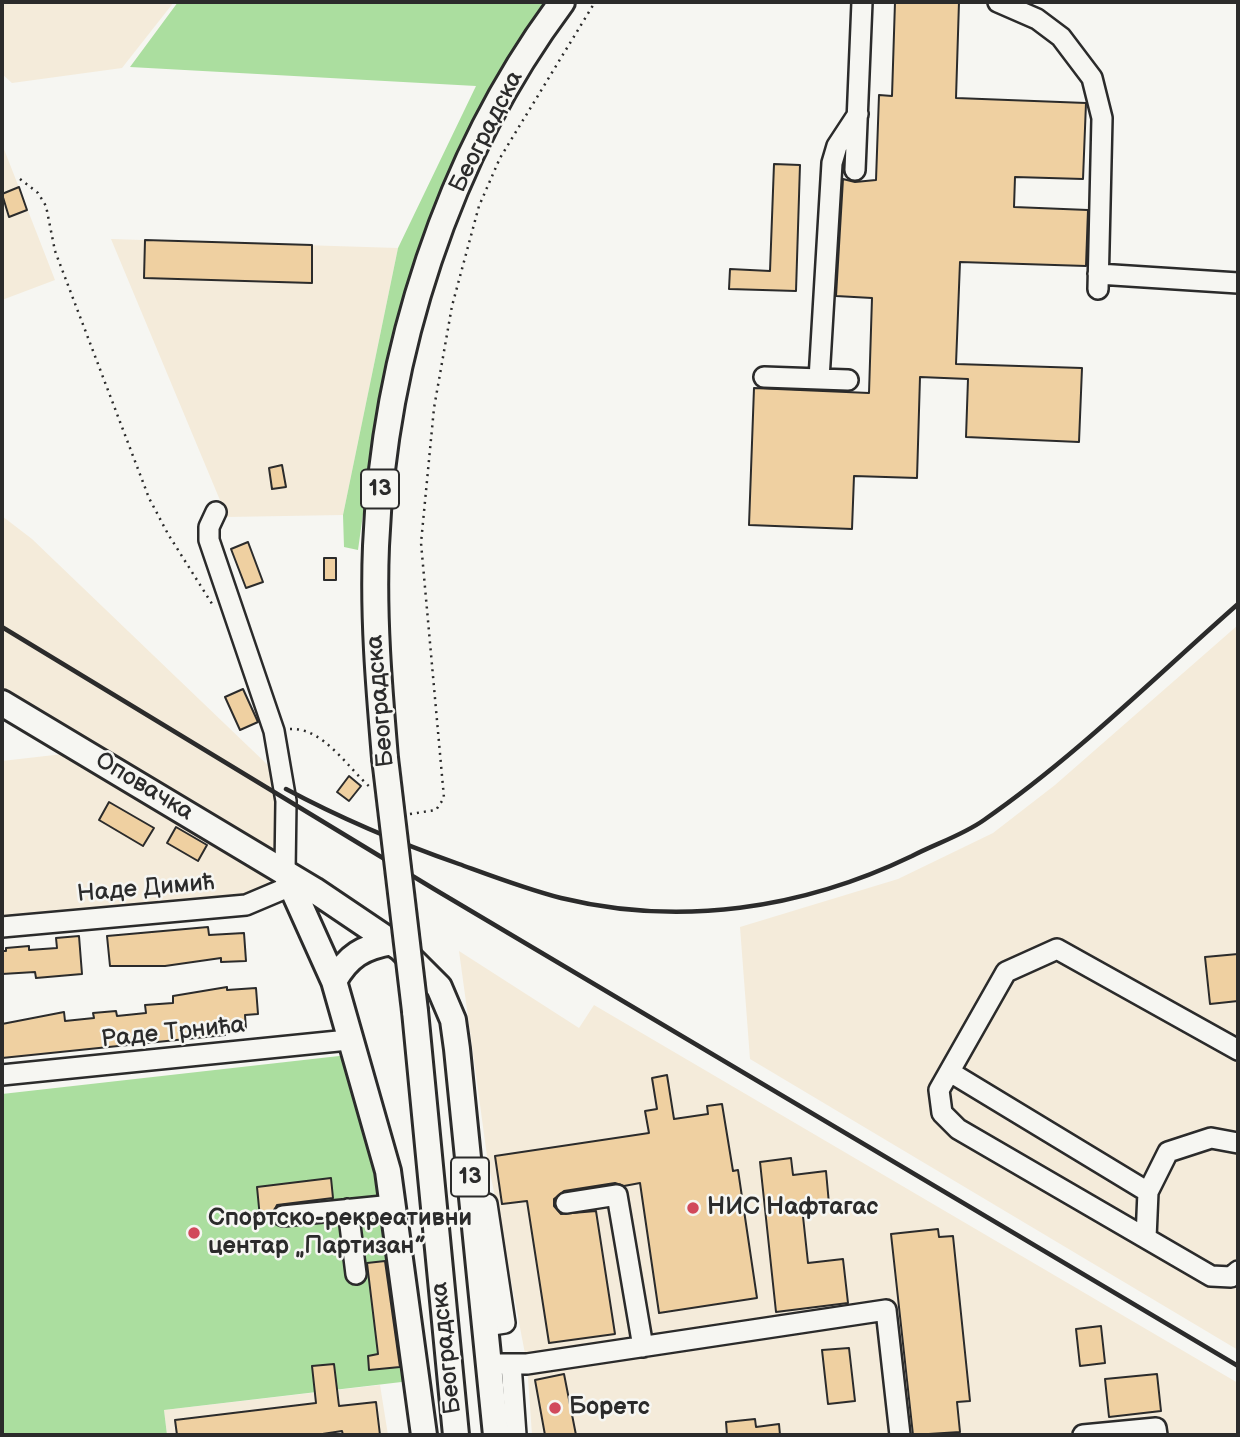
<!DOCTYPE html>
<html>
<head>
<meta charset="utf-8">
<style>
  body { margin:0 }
  #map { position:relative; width:1240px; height:1437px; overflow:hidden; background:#f6f6f2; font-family:"Balsamiq Sans",sans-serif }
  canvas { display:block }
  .frame { position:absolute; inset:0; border:4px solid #2b2b2b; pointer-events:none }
</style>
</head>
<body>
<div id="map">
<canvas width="1240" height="1437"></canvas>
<div class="frame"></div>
</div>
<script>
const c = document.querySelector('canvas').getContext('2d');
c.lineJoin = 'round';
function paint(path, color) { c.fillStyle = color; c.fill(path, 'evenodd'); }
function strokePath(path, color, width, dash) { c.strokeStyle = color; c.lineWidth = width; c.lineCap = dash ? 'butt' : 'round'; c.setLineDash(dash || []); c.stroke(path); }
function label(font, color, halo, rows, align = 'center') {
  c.font = font + ' "Balsamiq Sans",sans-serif'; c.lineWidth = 5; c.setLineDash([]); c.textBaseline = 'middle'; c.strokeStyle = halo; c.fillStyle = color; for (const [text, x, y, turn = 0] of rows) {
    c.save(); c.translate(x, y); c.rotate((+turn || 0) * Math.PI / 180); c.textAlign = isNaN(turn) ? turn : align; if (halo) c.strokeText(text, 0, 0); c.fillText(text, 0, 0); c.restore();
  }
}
const built = new Path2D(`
  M2 2H174L122 68 12 83 2 74Z
  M2 144 55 280 2 300Z
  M111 239 398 248 343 515 227 517Z
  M2 516 32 539 274 771 279 805 275 851 272 852 2 691Z
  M1238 625V1350L750 1059 740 927 898 879 993 833 1055 785Z
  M63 754 259 869 271 884 242 899 2 919V761Z
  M459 951 579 1028 594 1005 1238 1383V1435H532L527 1364 487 1156Z
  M380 1385 388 1435H167L164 1410Z`);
const green = new Path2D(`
  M178 2H546L492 86 429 223 406 285 373 442 358 550 344 547 343 515 398 248 476 86 130 67Z
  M348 1055 378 1175 379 1212 393 1253 410 1381 164 1410 167 1435H2V1094Z`);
const building = new Path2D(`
  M895 2H959L956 98 1086 103 1083 179 1015 177 1014 207 1088 210 1086 266 960 262 956 364 1082 368 1079 442 966 437 968 379 920 377 917 478 854 476 852 529 749 525 754 388 869 393 872 298 836 296 843 179 855 182 876 180 879 95 892 96Z
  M774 164 800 165 796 291 729 289 730 269 770 271Z
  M19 187 27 210 9 217 2 194Z
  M145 240 312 245V283L144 278Z
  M282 465 286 487 272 489 269 468Z
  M248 542 263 582 246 588 231 549Z
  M324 558H336V580H324Z
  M243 689 258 722 240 730 225 697Z
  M349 776 361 786 349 801 337 792Z
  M109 802 154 828 143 846 99 820Z
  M176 827 207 845 198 861 167 843Z
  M208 927 209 935 244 933 246 961 221 962V958L165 966H110L107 936Z
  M79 936 82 974 36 978 35 972 2 974V951H6V948L29 946V950L57 948 56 938Z
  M1238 954V1001L1210 1004 1205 957Z
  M227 987V990L256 988 258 1014 245 1015 246 1030 224 1032 225 1035 2 1058V1024L64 1012 65 1021 94 1018 93 1013 116 1011 117 1016 146 1013 145 1005 173 1003V996Z
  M667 1075 674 1119 708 1114 707 1106 722 1104 733 1171 738 1170 757 1298 659 1313 640 1183 624 1186 615 1183 564 1191 554 1199V1206L561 1214 596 1211 615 1334 549 1343 527 1201 502 1204 495 1156 649 1133 645 1111 657 1109 652 1078Z
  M791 1158 793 1175 826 1171 829 1204 802 1207 808 1263 843 1259 848 1303 776 1312 760 1162Z
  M331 1178 333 1198 277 1205 271 1217 260 1218 257 1187Z
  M938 1229 939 1237 953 1236 970 1401 957 1402 960 1432 913 1435 891 1234Z
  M385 1261 400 1367 369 1370 368 1356 378 1354 367 1263Z
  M1101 1326 1105 1363 1080 1366 1076 1329Z
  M849 1348 855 1401 828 1404 822 1350Z
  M334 1364 339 1406 376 1402 380 1435H343L342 1431 316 1435H177L175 1420 316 1403 312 1366Z
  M564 1374 576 1435H545L535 1380Z
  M1157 1374 1161 1411 1109 1417 1105 1379Z
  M755 1419 756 1427 779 1424 780 1435H727L726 1422Z`);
const path = new Path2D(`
  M20 179 38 193 46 206 55 251 149 498 168 534 214 607
  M290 729C323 727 348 768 370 787
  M410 814 436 810 444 798 421 543 434 408 452 306 479 206 500 158 595 2`);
const minor = new Path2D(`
  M998 2 1037 19 1061 37 1092 78 1102 118 1098 289
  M855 170 862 2
  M1098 274 1238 283
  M764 377 848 380
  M819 379 832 163 837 146 858 114
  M216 512 209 527V540L274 731 286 801 285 872
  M2 927 246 905 291 886
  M1238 1050 1057 949 1006 972 939 1090 942 1113 958 1129 1211 1276 1231 1277 1238 1271
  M950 1072 1148 1192
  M2 1075 348 1040
  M566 1203 617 1195 643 1347
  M348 1209 356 1274
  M283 1216 393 1205
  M1146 1238 1148 1192 1168 1152 1211 1138 1238 1143
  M486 1326 505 1323 487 1204
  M489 1364H527L886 1310 900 1435
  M511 1364 516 1435
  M1083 1435 1156 1428 1157 1435`);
const major = new Path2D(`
  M2 703 314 890 400 948 439 987 453 1020 457 1049 496 1435
  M385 758C379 687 373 617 376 546 384 355 447 156 562 2
  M285 872 334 981 388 1171 424 1435
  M334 981C348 956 363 947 392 942
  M415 1011 456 1435`);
const rail = new Path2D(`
  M2 627 434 889 1238 1366
  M286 789C342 819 399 843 459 864 492 876 526 889 561 898 680 927 802 909 912 856 935 844 963 835 984 820 1075 757 1155 677 1238 604`);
const majorBridge = new Path2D(`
  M385 758 415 1011`);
const markers = [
  [693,1208,7,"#d1495b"],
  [194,1233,7,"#d1495b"],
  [555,1408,7,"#d1495b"]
];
const shields = [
  [380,489,38],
  [470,1177,38]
];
const shieldNames = [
  ["13",380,489],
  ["13",470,1177]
];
const streetNames = [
  ["Београдска",487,132,-63],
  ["Београдска",381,701,-95],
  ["Оповачка",144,787,31],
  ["Наде Димић",146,889,-5],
  ["Раде Трнића",173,1033,-6],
  ["Београдска",447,1348,-96]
];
const poiNames = [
  ["НИС Нафтагас",707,1208],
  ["Спортско-рекреативни",208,1219],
  ["центар „Партизан”",208,1247],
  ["Боретс",569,1408]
];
paint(built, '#f4ebda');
paint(green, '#abde9f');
paint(building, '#efd0a1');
strokePath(building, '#2b2b2b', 2);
strokePath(minor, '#2b2b2b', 24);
strokePath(major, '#2b2b2b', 30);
strokePath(path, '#2b2b2b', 2.5, [2, 5]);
strokePath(minor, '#f6f6f2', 19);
strokePath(major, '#f6f6f2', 24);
strokePath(rail, '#2b2b2b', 4.5);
strokePath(majorBridge, '#2b2b2b', 30, []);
strokePath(majorBridge, '#f6f6f2', 24);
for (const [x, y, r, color] of markers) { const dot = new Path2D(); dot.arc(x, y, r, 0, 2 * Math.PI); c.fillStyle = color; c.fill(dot); strokePath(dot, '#f6f6f2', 2.5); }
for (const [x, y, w] of shields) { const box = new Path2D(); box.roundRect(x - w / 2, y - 19.5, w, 39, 5); c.fillStyle = '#f6f6f2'; c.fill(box); strokePath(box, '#2b2b2b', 2); }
label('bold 23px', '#2b2b2b', null, shieldNames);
label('24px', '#2b2b2b', '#f6f6f2', streetNames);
label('bold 24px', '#2b2b2b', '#f6f6f2', poiNames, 'left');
</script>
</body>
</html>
